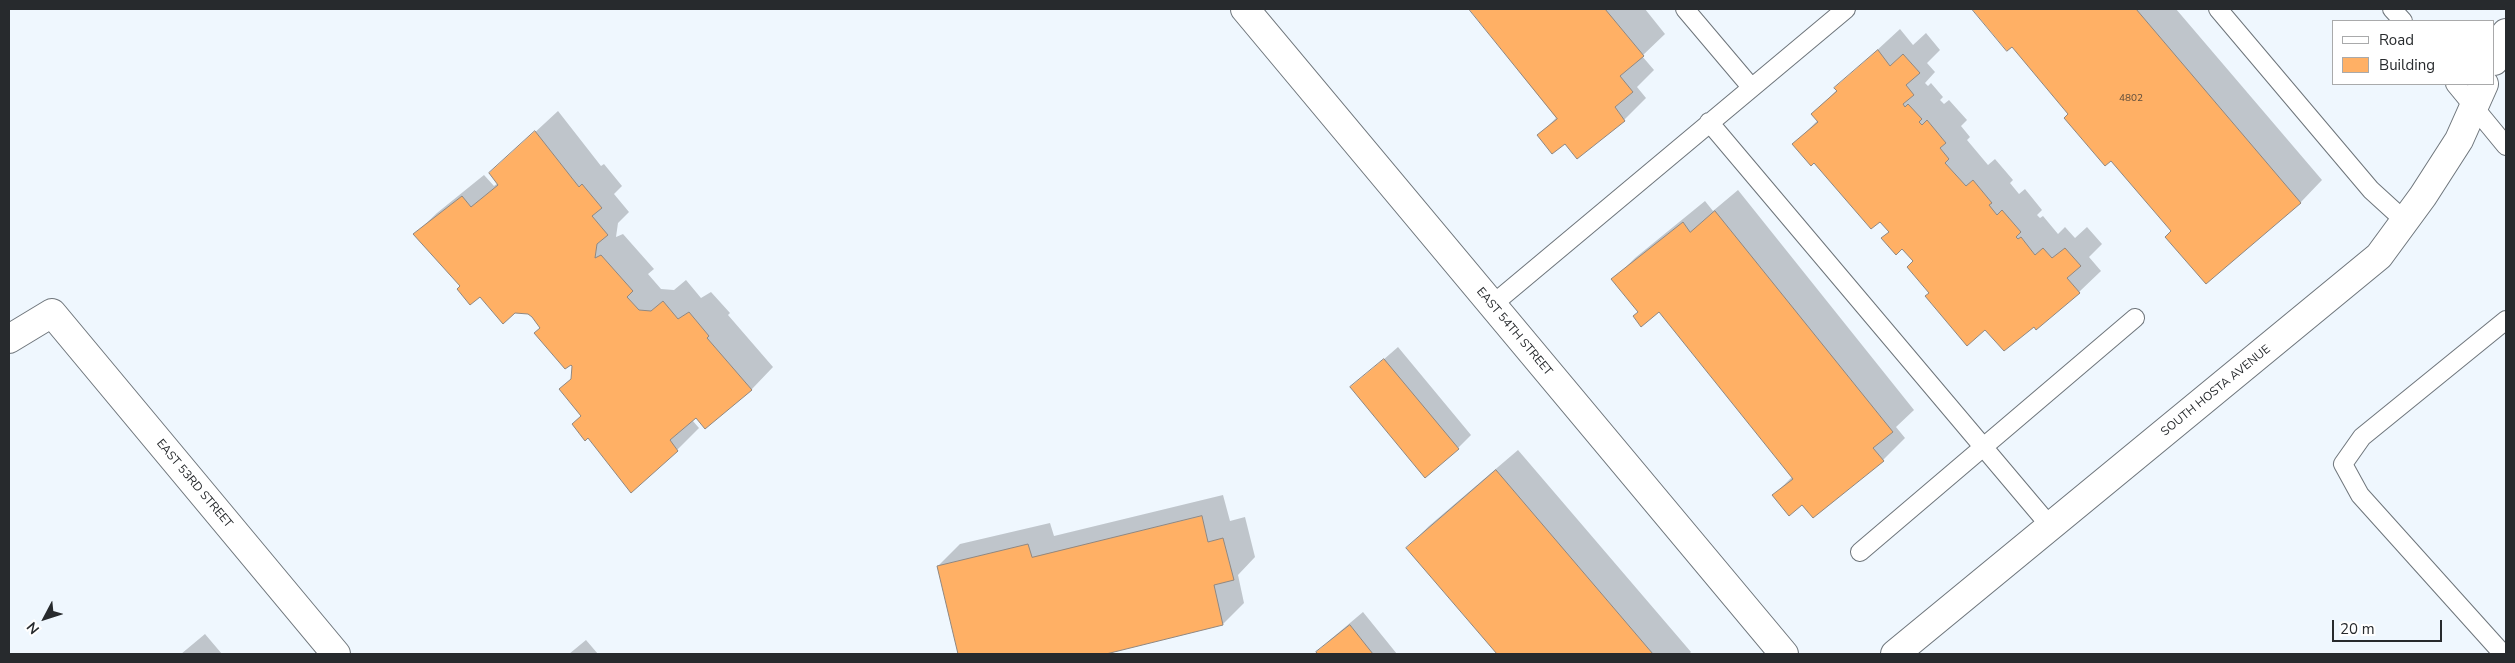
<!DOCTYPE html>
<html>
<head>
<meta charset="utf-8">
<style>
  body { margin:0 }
  #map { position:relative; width:2515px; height:663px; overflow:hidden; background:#eff7fe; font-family:"Nunito Sans",sans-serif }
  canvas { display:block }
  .frame { position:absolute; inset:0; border:10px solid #272a2d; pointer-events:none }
  .legend { position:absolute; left:2332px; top:20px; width:162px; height:65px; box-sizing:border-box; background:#fff; border:1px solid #a9aaab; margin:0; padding:6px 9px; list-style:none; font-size:15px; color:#272a2d }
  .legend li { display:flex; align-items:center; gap:10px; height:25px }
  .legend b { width:25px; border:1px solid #a9aaab }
  .north { position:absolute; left:20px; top:593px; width:50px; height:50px; -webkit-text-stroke:4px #fff; paint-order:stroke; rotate:230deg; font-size:14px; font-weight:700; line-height:20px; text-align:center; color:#272a2d }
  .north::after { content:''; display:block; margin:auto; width:18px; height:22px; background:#272a2d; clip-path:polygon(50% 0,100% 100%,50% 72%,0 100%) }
  .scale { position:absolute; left:2332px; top:620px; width:110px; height:22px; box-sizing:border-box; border:2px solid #272a2d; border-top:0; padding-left:6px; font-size:15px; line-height:18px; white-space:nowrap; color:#272a2d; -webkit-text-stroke:4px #fff; paint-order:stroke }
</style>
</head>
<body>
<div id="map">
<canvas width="2515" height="663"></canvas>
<div class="frame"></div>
<ul class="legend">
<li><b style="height:6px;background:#fff"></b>Road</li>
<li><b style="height:14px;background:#ffb065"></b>Building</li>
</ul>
<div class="north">N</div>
<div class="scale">20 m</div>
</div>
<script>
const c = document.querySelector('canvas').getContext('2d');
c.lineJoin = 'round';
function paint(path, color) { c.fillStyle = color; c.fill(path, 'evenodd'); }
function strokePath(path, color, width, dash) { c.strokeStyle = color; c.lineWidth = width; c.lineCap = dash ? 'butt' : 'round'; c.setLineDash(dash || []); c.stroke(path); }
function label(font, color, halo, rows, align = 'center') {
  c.font = font + ' "Nunito Sans",sans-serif'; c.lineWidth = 5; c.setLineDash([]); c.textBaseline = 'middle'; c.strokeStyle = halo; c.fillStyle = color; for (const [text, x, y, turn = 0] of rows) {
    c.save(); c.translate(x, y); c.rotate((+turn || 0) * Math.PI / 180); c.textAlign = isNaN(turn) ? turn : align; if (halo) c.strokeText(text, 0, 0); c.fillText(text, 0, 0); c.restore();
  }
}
const shadow = new Path2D(`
  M1470 9H1645L1665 34 1642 56 1654 70 1637 87 1646 98 1624 120 1577 158 1565 142 1539 135 1557 117Z
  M1973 9H2176L2322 180 2301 202 2206 283 2172 231 2012 45 2008 49Z
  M1900 29 1913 45 1926 33 1940 50 1927 63 1935 72 1925 83 1928 86 1931 83 1943 97 1940 100 1944 104 1949 100 1967 120 1961 126 1970 137 1967 140 1988 165 1995 159 2013 180 2010 183 2019 194 2025 189 2042 210 2037 215 2040 218 2043 216 2058 234 2065 227 2075 238 2087 227 2102 244 2089 257 2101 271 2079 292 2034 325 1986 328 1930 293 1914 261 1880 220 1794 144 1818 120 1812 114 1837 90 1836 88Z
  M558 111 601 166 604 164 622 186 614 194 629 212 618 223 616 237 623 234 654 269 648 274 661 289 674 290 686 280 701 298 711 292 730 313 728 315 773 367 752 389 705 427 696 416 692 420 699 428 677 450 582 416 572 378 573 366 529 313 462 286 415 234 437 213 484 175 494 186 498 183 491 173Z
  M1738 190 1914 410 1896 427 1905 438 1883 460 1813 517 1802 504 1774 495 1793 476 1659 311 1639 312 1613 280 1635 258 1705 201 1713 211Z
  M1398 347 1471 435 1458 448 1352 387Z
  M1518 450 1691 652 1689 654H1498L1407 548 1429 526Z
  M1223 495 1230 521 1245 517 1255 557 1238 575 1244 603 1223 624 1100 654H960L938 566 960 544 1050 523 1054 536Z
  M1363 612 1397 654H1319L1317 652 1331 639Z
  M205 634 222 654H181Z
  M586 640 598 654H569Z`);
const building = new Path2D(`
  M1469 9H1605L1644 56 1620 76 1633 92 1615 107 1625 121 1577 159 1565 144 1552 154 1537 135 1557 119Z
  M1972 9H2136L2301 203 2206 284 2165 237 2171 231 2111 161 2105 166 2064 118 2068 114 2012 47 2007 51Z
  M1878 50 1890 66 1903 54 1920 73 1906 85 1914 95 1903 104 1905 107 1908 104 1922 119 1919 122 1922 125 1927 120 1946 143 1940 148 1949 159 1945 163 1966 186 1973 180 1992 203 1989 205 1997 215 2002 210 2021 232 2016 237 2018 239 2021 237 2035 255 2043 248 2052 258 2065 248 2081 266 2067 278 2080 293 2036 330 2034 327 2004 351 1985 330 1967 346 1925 296 1929 293 1907 267 1913 261 1902 249 1896 255 1881 238 1889 232 1880 222 1871 229 1814 163 1811 166 1792 144 1818 122 1811 114 1837 91 1834 88Z
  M535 131 579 187 582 184 602 208 592 216 608 235 597 244 595 258 601 255 633 291 627 297 639 310 651 311 663 301 678 319 689 312 709 336 707 338 752 390 705 429 696 418 670 440 678 451 631 493 588 438 585 441 572 424 581 416 559 389 571 379 572 366 571 365 565 369 534 333 540 328 532 317 528 314 515 313 503 324 480 297 470 305 457 289 460 286 413 234 462 196 471 207 498 185 489 173Z
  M1715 211 1893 432 1873 448 1884 461 1813 518 1802 505 1789 516 1772 495 1793 479 1659 312 1641 327 1633 316 1638 312 1611 279 1683 222 1690 232Z
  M1384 359 1459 449 1425 478 1350 387Z
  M1496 470 1653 654H1497L1406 548Z
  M1202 516 1208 542 1223 538 1234 580 1214 585 1223 625 1106 654H958L937 566 1028 544 1032 557Z
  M1350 625 1373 654H1318L1316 652Z`);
const lane = new Path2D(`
  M1685 9 1751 87
  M2218 9 2371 190 2405 221
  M2392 9 2403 21
  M2455 84 2506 146
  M1709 122 2050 526
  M1492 305 1846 9
  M1860 552 2135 318
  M2503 654 2360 495 2343 464 2362 437 2506 320`);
const street = new Path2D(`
  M1245 9 1784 654
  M2494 61 2506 33
  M9 339 52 313 336 654
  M1895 654 2379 256 2423 196 2459 140 2484 84`);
const numberNames = [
  ["4802",2131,99]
];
const streetNames = [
  ["EAST 54TH STREET",1514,332,50],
  ["SOUTH HOSTA AVENUE",2216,391,-39],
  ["EAST 53RD STREET",194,484,50]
];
paint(shadow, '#0003');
paint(building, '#ffb065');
strokePath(building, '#8f8781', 1);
strokePath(lane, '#6e757b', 20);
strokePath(street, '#6e757b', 30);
strokePath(lane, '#fff', 18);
strokePath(street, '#fff', 28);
label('10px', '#5d4c3b', null, numberNames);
label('12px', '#272a2d', '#fff', streetNames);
</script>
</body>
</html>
